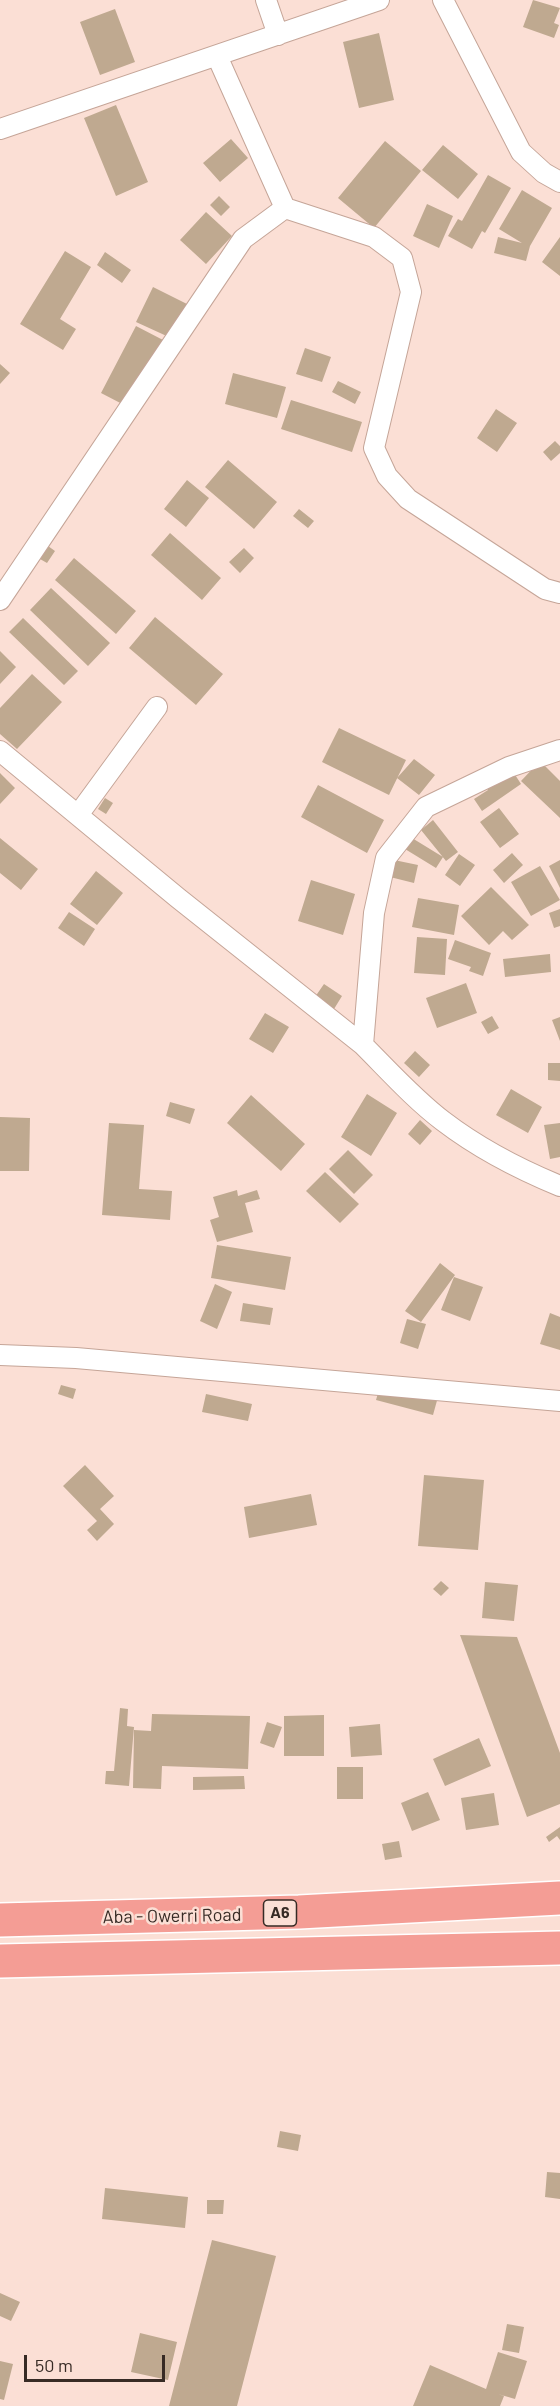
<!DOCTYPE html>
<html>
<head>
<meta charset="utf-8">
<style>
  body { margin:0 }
  #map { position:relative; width:560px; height:2406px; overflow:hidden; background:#fbdfd5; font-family:Barlow,sans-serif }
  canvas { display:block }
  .scale { position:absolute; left:24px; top:2355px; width:141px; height:27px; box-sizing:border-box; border:3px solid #372b25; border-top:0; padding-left:8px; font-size:18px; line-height:21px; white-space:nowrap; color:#372b25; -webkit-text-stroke:4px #fbdfd5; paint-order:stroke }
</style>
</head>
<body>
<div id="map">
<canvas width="560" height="2406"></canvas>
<div class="scale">50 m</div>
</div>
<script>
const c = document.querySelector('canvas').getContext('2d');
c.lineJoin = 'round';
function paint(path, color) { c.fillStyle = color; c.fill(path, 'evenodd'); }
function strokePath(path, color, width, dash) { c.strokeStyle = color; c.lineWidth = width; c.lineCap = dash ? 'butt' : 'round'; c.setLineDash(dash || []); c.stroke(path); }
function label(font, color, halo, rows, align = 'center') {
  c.font = font + ' Barlow,sans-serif'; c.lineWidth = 5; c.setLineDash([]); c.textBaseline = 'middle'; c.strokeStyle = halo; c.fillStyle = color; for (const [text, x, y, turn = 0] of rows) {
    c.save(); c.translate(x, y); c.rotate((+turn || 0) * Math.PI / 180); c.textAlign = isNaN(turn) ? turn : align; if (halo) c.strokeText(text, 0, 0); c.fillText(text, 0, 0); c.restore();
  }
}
const building = new Path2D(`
  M533 0 560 8 554 23 559 25 554 38 523 27Z
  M115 9 135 62 100 75 80 22Z
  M379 33 394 100 359 108 343 42Z
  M116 105 148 182 116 196 84 118Z
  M231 139 248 158 220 182 203 163Z
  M385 141 421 171 374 228 338 198Z
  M443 145 478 174 458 199 422 170Z
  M488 175 511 188 485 233 482 231 472 249 448 236 458 219 462 221Z
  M522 190 552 208 530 246 526 261 494 253 498 237 522 243 499 229Z
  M219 196 230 207 221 216 210 205Z
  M427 204 453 216 439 248 413 236Z
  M206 212 232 236 206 264 180 240Z
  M560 237V276L542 262Z
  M65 251 91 267 60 319 76 329 63 350 20 324Z
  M105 252 131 270 122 283 97 265Z
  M153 287 187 304 171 338 136 322Z
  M136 326 163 340 128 407 101 393Z
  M305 348 331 357 322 382 296 374Z
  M0 364 10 373 0 384Z
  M233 373 286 387 277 418 225 404Z
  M338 381 361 392 355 404 332 392Z
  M291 400 362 422 352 452 281 429Z
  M496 409 517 423 497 452 477 438Z
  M555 441 560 446V453L551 461 543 452Z
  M228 460 277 502 254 529 205 487Z
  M187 480 209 498 186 527 164 509Z
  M299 509 314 521 308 528 293 516Z
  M170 533 221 578 202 600 151 555Z
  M48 546 55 551 47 563 40 559Z
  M244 548 254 558 240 573 229 562Z
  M74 558 136 611 116 634 55 580Z
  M51 588 110 643 88 666 30 610Z
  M155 617 223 674 196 705 129 648Z
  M23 618 78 671 64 685 9 632Z
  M0 651 16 667 0 684Z
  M32 674 62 702 17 749 0 734V708Z
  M339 728 406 760 389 795 322 762Z
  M414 759 435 775 419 795 397 778Z
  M540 761 560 781V818L521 781Z
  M510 767 521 784 482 811 474 799 488 790 485 784Z
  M0 773 15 788 0 804Z
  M318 785 384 820 367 853 301 817Z
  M105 798 113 803 106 814 98 809Z
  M499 808 519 834 500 848 480 822Z
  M433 820 458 852 446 861 421 830Z
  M0 838 38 869 21 890 0 873Z
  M412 838 443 857 436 868 405 849Z
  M512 853 523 865 504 883 493 870Z
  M459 854 475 865 460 886 445 875Z
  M394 860 418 865 414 883 390 877Z
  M560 860V888L549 866Z
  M540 866 560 900 531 916 511 882Z
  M96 871 123 893 97 925 70 904Z
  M311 880 355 894 343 935 298 921Z
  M491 887 529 925 512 940 503 931 489 945 461 916Z
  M418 898 459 905 454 935 412 927Z
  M560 909V926L554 928 549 913Z
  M69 912 95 929 84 946 58 928Z
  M417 937 447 939 445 975 414 973Z
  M455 940 491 953 483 976 469 971 471 967 448 959Z
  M550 954 551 972 505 977 503 959Z
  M466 983 477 1013 437 1028 426 998Z
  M324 984 342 996 334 1009 315 997Z
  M265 1013 289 1027 273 1053 249 1039Z
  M492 1016 499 1028 488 1034 481 1022Z
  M560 1017V1041L552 1020Z
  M415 1051 430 1065 419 1077 404 1063Z
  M548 1063H560V1081L548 1080Z
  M511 1089 542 1107 528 1133 496 1115Z
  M367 1094 397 1113 371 1156 341 1137Z
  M251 1095 305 1144 281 1171 227 1123Z
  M170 1102 195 1109 190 1124 166 1116Z
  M0 1117 30 1118 29 1171H0Z
  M420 1120 432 1131 420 1145 408 1134Z
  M109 1123 144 1125 139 1189 172 1191 170 1220 102 1215Z
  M560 1123V1157L550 1159 544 1125Z
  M348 1150 373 1175 354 1194 329 1169Z
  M325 1172 359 1204 340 1223 306 1191Z
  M237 1190 238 1196 257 1190 260 1199 245 1203 253 1232 217 1242 210 1220 219 1217 213 1197Z
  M217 1245 291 1257 285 1290 211 1278Z
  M440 1263 455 1275 421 1322 405 1311Z
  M454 1277 483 1287 470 1321 441 1310Z
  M215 1284 232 1292 217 1329 200 1321Z
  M243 1303 273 1308 270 1325 240 1321Z
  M550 1313 560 1317V1350L540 1344Z
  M407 1319 426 1324 418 1349 400 1343Z
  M381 1383 438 1397 433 1415 376 1400Z
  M61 1385 76 1389 73 1399 58 1394Z
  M206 1394 252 1404 248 1421 202 1412Z
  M85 1465 114 1496 100 1509 114 1524 97 1541 87 1530 97 1521 63 1486Z
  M424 1475 484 1480 478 1550 418 1546Z
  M311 1494 317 1525 249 1538 244 1507Z
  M441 1581 449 1588 441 1596 433 1589Z
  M485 1582 518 1585 514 1621 482 1618Z
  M460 1635 517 1637 560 1753V1804L527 1817Z
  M120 1708 128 1709 127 1726 134 1727 129 1786 105 1784 106 1771H114Z
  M152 1714 250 1716 248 1769 162 1766 161 1789 133 1788 134 1730 151 1731Z
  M324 1715V1756H284V1716Z
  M267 1722 282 1727 274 1748 260 1743Z
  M380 1724 382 1755 351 1757 349 1727Z
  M479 1738 491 1766 445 1786 433 1759Z
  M337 1767H363V1799H337Z
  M244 1776 245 1789 193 1790V1777Z
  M428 1792 440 1820 412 1831 401 1803Z
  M494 1793 499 1825 466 1830 461 1798Z
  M560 1827V1840L557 1836 549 1842 546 1837Z
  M399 1841 402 1857 385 1860 382 1844Z
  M280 2131 301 2135 298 2151 277 2147Z
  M547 2172 560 2173V2199L545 2197Z
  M105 2188 188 2197 185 2228 102 2219Z
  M207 2200H224L223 2214H207Z
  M212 2240 276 2256 237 2406H169Z
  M0 2293 20 2302 11 2321 0 2316Z
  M507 2324 524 2327 519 2353 502 2350Z
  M140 2333 177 2342 168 2380 131 2372Z
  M498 2352 527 2361 515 2399 498 2394 504 2396 500 2406H413L430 2365 486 2389Z
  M0 2361 13 2364 4 2400 0 2399Z`);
const street = new Path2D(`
  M266 0 278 35
  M443 0 521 152 544 173 560 182
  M217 56 285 208 374 237 402 258 411 292 374 448 387 476 408 499 545 589 560 593
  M0 129 379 0
  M0 600 243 239 285 208
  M560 750 509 767 426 807 386 858 374 913 363 1045C389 1071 414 1099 443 1121 477 1147 521 1170 560 1186
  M0 751 178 898 363 1045
  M78 815 157 707
  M0 1355 76 1358 560 1401`);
const highway = new Path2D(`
  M0 1920 299 1912 560 1898
  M0 1961 560 1948`);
const shields = [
  [280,1913,33]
];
const shieldNames = [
  ["A6",280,1913]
];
const streetNames = [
  ["Aba - Owerri Road",172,1916,-1]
];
paint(building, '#bfa990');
strokePath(street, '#c5a598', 22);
strokePath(highway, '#fff', 36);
strokePath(street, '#fff', 20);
strokePath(highway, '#f49d95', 33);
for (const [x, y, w] of shields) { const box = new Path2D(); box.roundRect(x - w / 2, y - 13, w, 26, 4.5); c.fillStyle = '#fbdfd5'; c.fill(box); strokePath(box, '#372b25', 1.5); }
label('bold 16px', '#372b25', null, shieldNames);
label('18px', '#372b25', '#fbdfd5', streetNames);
</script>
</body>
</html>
